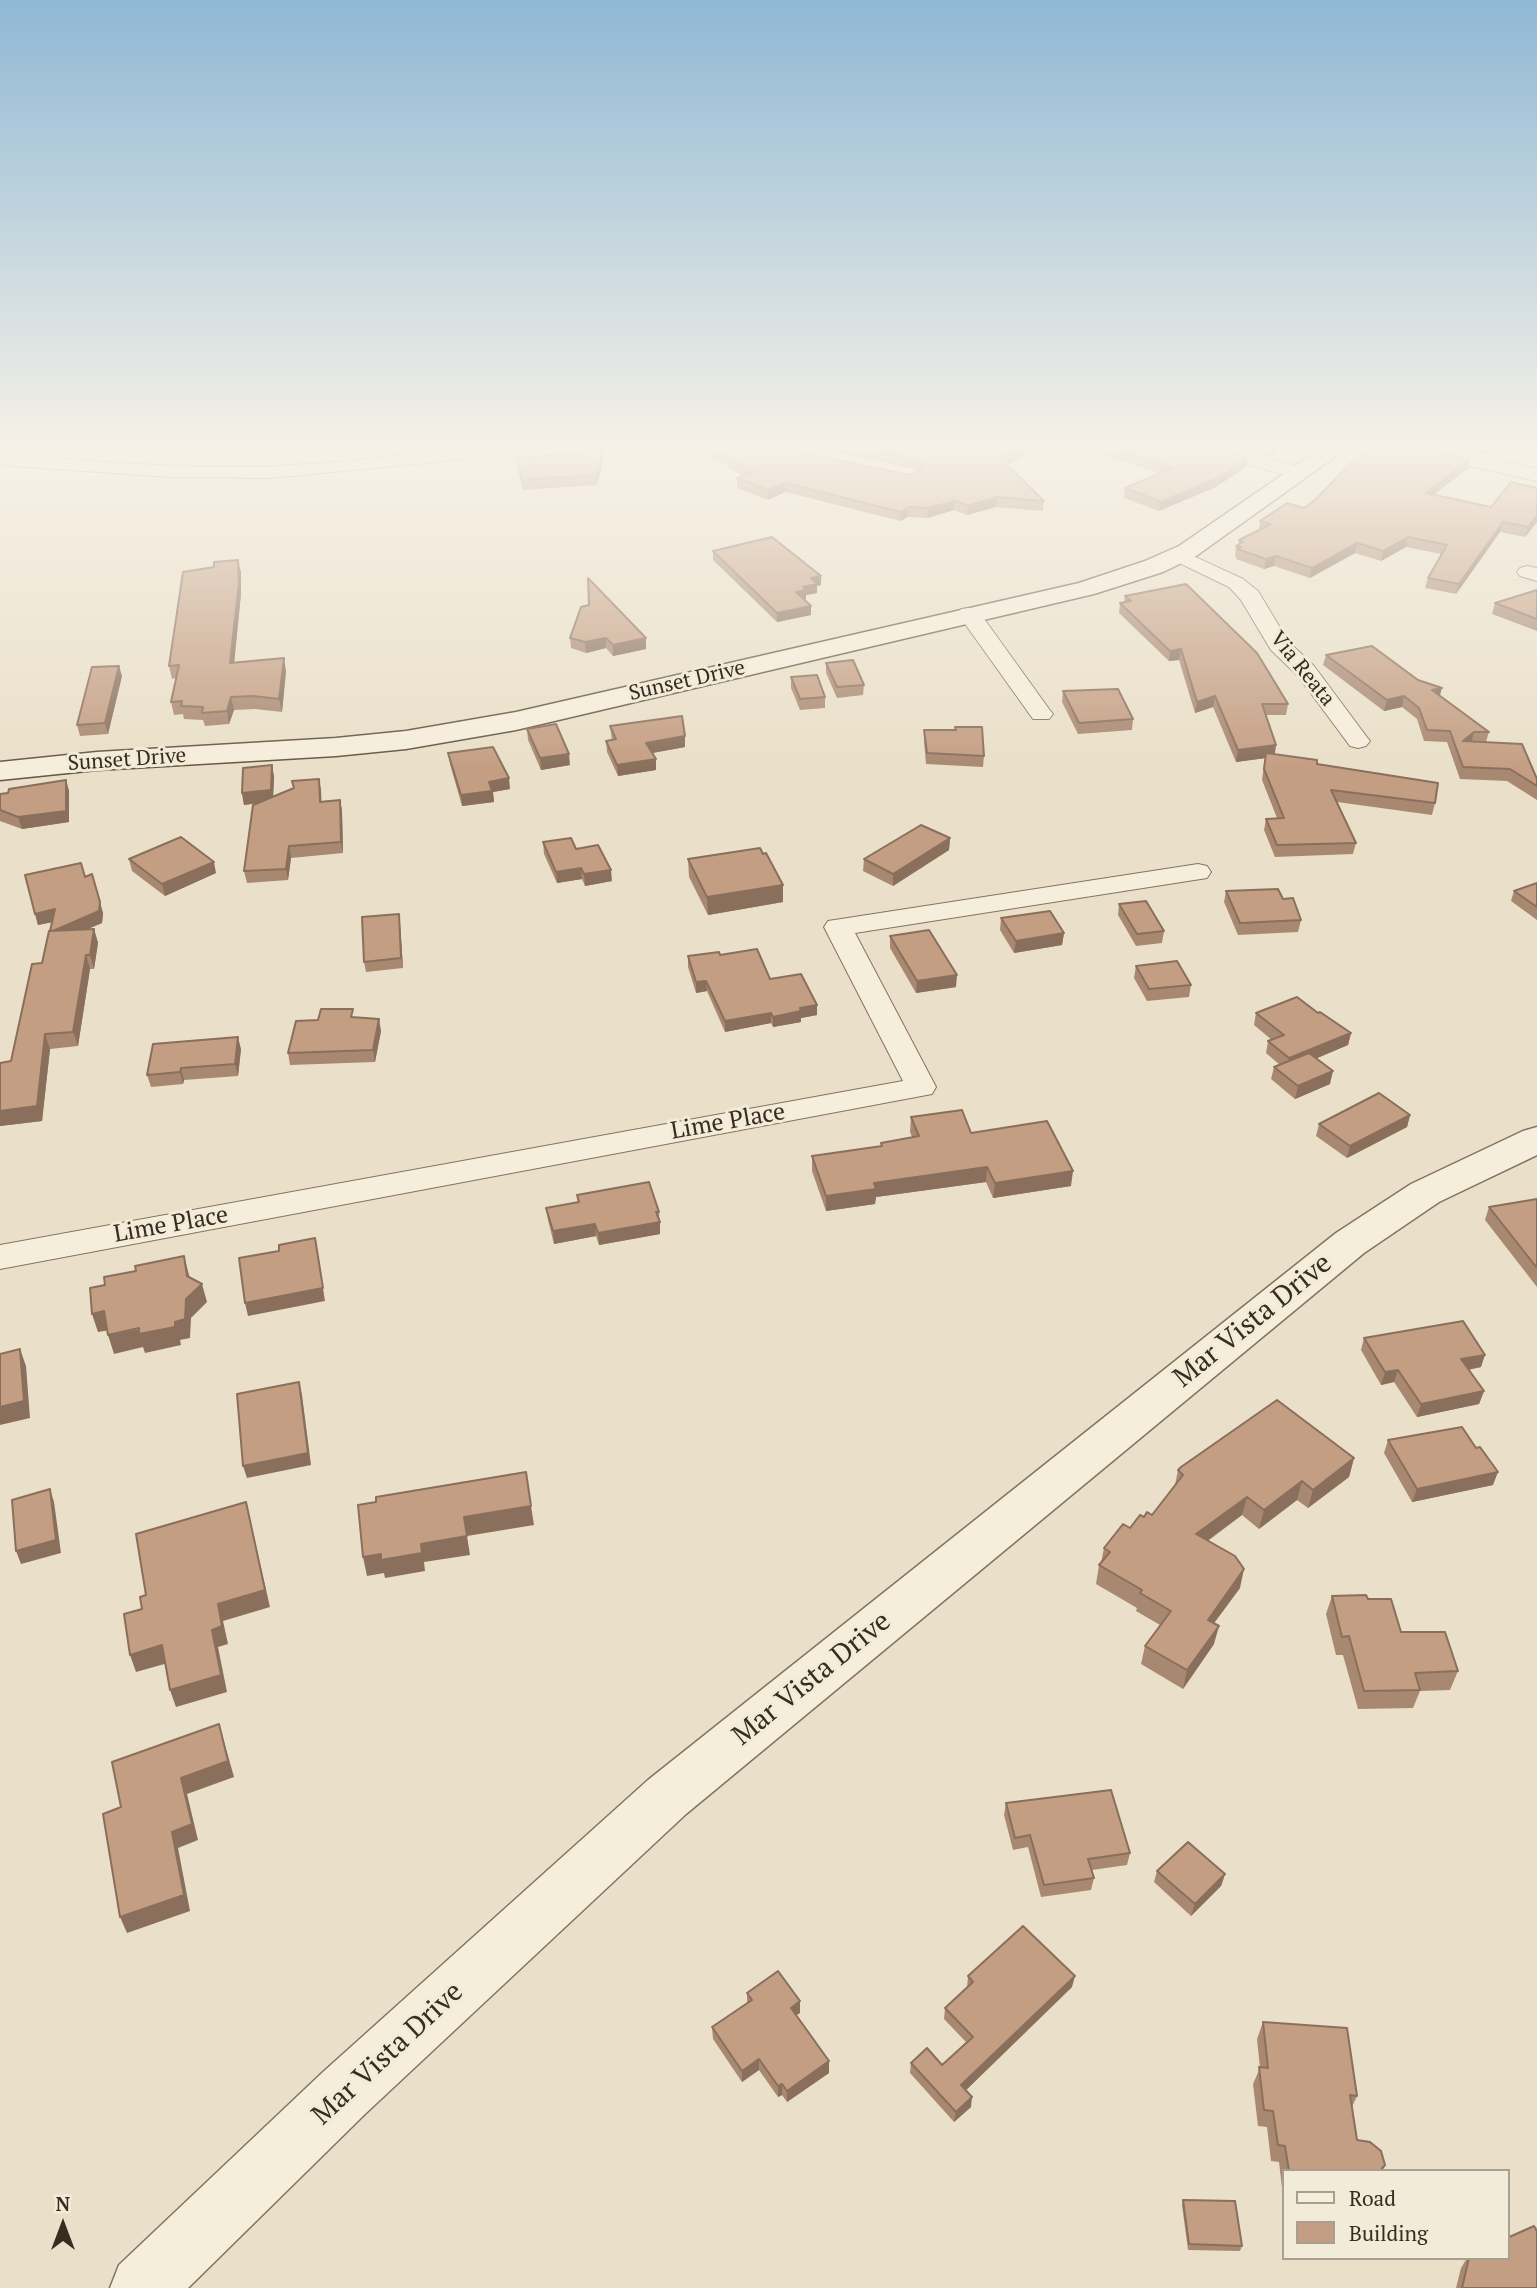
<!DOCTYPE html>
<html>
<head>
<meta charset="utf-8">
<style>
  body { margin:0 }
  #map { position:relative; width:1537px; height:2288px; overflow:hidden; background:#eae0c9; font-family:"PT Serif",serif }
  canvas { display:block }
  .legend { position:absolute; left:1282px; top:2169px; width:228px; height:91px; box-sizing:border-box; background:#f2ebd8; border:2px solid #a79f8f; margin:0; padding:9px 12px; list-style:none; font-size:21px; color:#362c21 }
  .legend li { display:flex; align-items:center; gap:14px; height:35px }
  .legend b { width:35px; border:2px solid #a79f8f }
  .north { position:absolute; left:28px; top:2190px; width:70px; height:70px; -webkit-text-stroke:5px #f2ebd8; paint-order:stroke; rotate:0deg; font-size:19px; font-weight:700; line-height:28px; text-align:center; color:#362c21 }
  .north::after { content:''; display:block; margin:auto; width:24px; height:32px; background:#362c21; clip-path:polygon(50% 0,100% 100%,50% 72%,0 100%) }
</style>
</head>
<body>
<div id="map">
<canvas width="1537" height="2288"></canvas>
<ul class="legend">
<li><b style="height:9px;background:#f5eedb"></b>Road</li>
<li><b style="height:19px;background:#c49e83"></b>Building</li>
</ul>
<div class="north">N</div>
</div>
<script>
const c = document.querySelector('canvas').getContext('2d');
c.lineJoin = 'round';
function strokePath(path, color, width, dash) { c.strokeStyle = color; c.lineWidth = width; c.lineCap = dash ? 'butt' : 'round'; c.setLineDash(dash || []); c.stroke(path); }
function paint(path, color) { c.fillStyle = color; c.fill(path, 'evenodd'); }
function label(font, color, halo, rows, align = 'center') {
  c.font = font + ' "PT Serif",serif'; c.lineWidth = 6; c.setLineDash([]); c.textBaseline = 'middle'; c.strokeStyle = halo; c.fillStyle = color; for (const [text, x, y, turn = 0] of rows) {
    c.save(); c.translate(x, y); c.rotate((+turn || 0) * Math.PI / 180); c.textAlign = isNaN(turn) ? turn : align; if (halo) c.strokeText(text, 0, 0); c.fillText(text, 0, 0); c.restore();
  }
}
const minor = new Path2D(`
  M436 451H486L477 457 426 463 271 478 169 477 0 465V453C78 460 156 467 234 467 302 467 369 459 436 451Z
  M1211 451H1240L1307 469 1310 473 1300 479 1213 455Z
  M1419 451H1452L1537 469V481L1421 455Z
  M1178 549 1243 579 1258 591 1288 641 1314 666 1366 736 1370 741 1366 746 1358 748 1350 746 1298 676 1271 650 1241 600 1229 587 1171 559 1168 555 1171 551Z
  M1527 566 1537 568V581L1520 576 1517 572 1520 568Z
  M969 608 977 609 1049 709 1053 714 1049 719H1033L958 614 961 609Z
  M1198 864 1207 866 1211 872 1207 878 855 933 936 1087 932 1094 0 1269V1245L903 1081 824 927 828 921Z`);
const tertiary = new Path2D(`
  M1537 1127V1155L1439 1202 1364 1253 686 1814 365 2114 188 2288H110L119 2265 323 2072 648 1780 1336 1233 1411 1184 1523 1131Z`);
const secondary = new Path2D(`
  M1317 451H1343L1196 556 1163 572 1094 594 516 730 406 749 336 756 97 770 0 780V762L97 752 336 738 406 731 516 712 1079 583 1145 561 1179 546Z`);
const wall = new Path2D(`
  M702 451H795L910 475 918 470 829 451H1034L1007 465 1044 501 1043 511 996 507 967 515 954 510 927 518 907 517 901 521 785 492 768 500 737 488V478L743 476Z
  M1089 451H1221L1248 458 1246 467 1216 487 1159 511 1124 498 1125 488 1160 473Z
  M1249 451H1279L1271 457Z
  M1463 451H1490L1484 455Z
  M517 458 603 461 597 485 523 490 517 467Z
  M1468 468 1434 495 1491 507 1537 488V522L1525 537 1500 532 1456 594 1425 588 1428 578 1441 554 1406 547 1381 561 1355 553 1310 578 1274 566 1264 569 1236 559V556H1235L1236 546 1238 545 1239 540 1259 530 1260 521 1304 508Z
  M713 551 821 576V585L817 586V593L806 595V599H805L811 606V615L777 622 713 560Z
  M241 572V594L234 662 286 671 282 712 255 709 234 710 229 724 205 726 203 720 184 719 183 714 174 715 171 702 176 678 172 679 169 666Z
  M1537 590V631L1492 614 1495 603Z
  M1125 596 1288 704 1286 715H1266L1276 745 1275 754 1317 764 1435 803 1432 815 1337 802 1356 843 1353 854 1275 857 1264 830 1266 819 1277 818 1262 780 1265 758 1236 762 1213 707 1195 713 1179 660 1169 661 1119 613 1120 603 1124 602Z
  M589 605 646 638V649L613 656 606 648 586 653 571 648 570 638Z
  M1326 655 1440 696 1489 732 1486 742 1537 779V800L1507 781 1460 779 1447 742 1424 741 1417 719 1402 707 1384 711 1323 665Z
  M826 663 864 685 863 695 837 698 826 673Z
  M122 676 108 734 80 736 77 725Z
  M791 677 825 697V708L800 710 791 688Z
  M1063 691 1133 719 1132 730 1078 734 1062 702Z
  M610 726 685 747 652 753 656 770 618 776 607 752 606 741 612 740Z
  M955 727 984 756 983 767 926 764 924 741V730H955Z
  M527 729 570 765 541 770 528 740Z
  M448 753 510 789 493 792 494 802 462 806 450 764Z
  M272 765 274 777 273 796 321 790V801L340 800 342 811 343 853 291 858 288 880 247 883 244 871 258 803 244 805 242 793Z
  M66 780 69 791V822L22 829 0 821V794Z
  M950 838 949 850 893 886 863 871 864 859Z
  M543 842 576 849 612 881 585 886 582 879 557 883 544 854Z
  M129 859 216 873 165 896 132 871Z
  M688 859 783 885V902L708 915 689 877Z
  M85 877 103 913 102 923 87 929H94L98 943 94 969H90L78 1046 50 1049 42 1121 0 1126V1063L11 1061 42 963 52 922 38 925 35 914Z
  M1537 883V920L1511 901 1514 891Z
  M1226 891 1283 899 1301 920 1298 932 1238 935 1224 902Z
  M1119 904 1164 931 1162 943 1136 946 1118 915Z
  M1001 918 1064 933 1062 945 1014 953 1000 930Z
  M400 924 403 968 366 972 364 962Z
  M890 936 956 987 916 993 890 948Z
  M720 955 770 979 817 1015 801 1018V1022L773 1027 771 1023 725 1032 707 991 696 993 688 967V956Z
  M1136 966 1191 985 1189 997 1147 1001 1134 978Z
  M1256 1013H1318L1351 1033 1348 1045 1316 1058 1330 1084 1295 1099 1271 1079 1274 1067 1280 1065 1266 1053 1268 1041 1272 1040 1254 1025Z
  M355 1018 381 1031 375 1062 290 1065 288 1053 318 1020Z
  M241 1049 238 1076 184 1080 183 1084 151 1087 147 1075Z
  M1410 1115 1407 1127 1347 1158 1316 1136 1319 1124Z
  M911 1117 971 1133 1071 1186 993 1198 986 1182 876 1197 875 1204 826 1211 812 1171V1156L881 1146V1143L912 1137 910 1132Z
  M577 1195 659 1212 660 1234 599 1245 596 1236 554 1244 548 1220 546 1208 578 1202Z
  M1537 1199V1287L1485 1220 1489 1207Z
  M1364 1338 1481 1367 1468 1370 1484 1391 1479 1404 1417 1417 1394 1382 1381 1385 1361 1350Z
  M1388 1440 1476 1448 1493 1485 1412 1502 1384 1453Z
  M1354 1458 1349 1477 1308 1508 1297 1500 1259 1529 1242 1515 1208 1541 1240 1588 1214 1623V1644L1183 1689 1141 1664 1145 1646 1160 1625 1136 1611 1137 1608 1096 1584 1099 1565 1101 1563 1104 1548 1144 1517 1152 1515 1175 1485 1178 1470Z
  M1332 1596 1368 1599 1401 1632 1458 1671 1450 1690 1420 1691 1413 1708 1358 1709 1343 1655H1336L1326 1614Z
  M1006 1803 1130 1853 1127 1865 1092 1870 1094 1878 1091 1890 1041 1897 1028 1847 1013 1850 1004 1815Z
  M1157 1871 1225 1874 1221 1886 1191 1916 1154 1882Z
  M968 1976 1072 1987 966 2090 971 2107 954 2122 910 2073 911 2063 942 2065 966 2042 944 2019 945 2008 967 1988Z
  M747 1993 800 2013 796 2015 829 2073 787 2102 782 2095 778 2097 759 2070 742 2082 713 2039 712 2027 747 2003Z
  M1263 2022 1357 2096 1352 2107 1357 2140 1385 2165 1382 2171H1283V2196L1279 2162 1271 2161 1267 2127 1258 2126 1253 2084 1260 2068 1257 2039Z
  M1183 2200 1242 2246 1240 2251 1188 2250 1182 2205Z
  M1467 2258H1507L1537 2288H1456L1461 2268Z`);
const shadedWall = new Path2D(`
  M602 451 603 461 597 485 596 475Z
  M1017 451H1034L1006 465 999 457Z
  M1272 451H1279L1271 457Z
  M1248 458 1246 467 1216 487 1159 511 1161 502Z
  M1470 459 1468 468 1424 502 1426 493Z
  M785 483V492L768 500V490Z
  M997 497 996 507 967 515 968 506Z
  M955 501 954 510 927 518 928 508Z
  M908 507 907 517 901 521V512Z
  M1537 516V522L1525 537 1528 527Z
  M1503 522 1500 532 1456 594 1459 584Z
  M1408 537 1406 547 1381 561 1383 551Z
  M1357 543 1355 553 1310 578 1312 568Z
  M1276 556 1274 566 1264 569 1266 559Z
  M238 560 241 572V594L233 675 230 663Z
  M821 576V585L817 586V593L806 595V599L796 601V592L811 578Z
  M811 606V615L777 622V613Z
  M606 638V648L586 653 585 642Z
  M646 638V649L613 656V645Z
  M1181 649 1179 660 1169 661 1170 651Z
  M284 658 286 671 282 712 279 699Z
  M119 666 122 676 108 734 105 723Z
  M1442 688 1439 699 1432 690Z
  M1215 696 1213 707 1195 713 1197 702Z
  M1404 696 1402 707 1384 711 1387 700Z
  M231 697 234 710 229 724 227 711Z
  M1474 732 1471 743 1463 741Z
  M685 736V747L647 754 646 743Z
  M1276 745 1274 757 1236 762 1238 750Z
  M569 754 570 765 541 770 540 758Z
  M656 759V770L618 776 617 765Z
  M272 765 274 777 273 801 244 805 242 793Z
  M509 778 510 789 493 792 494 802 462 806 461 795 489 782Z
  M319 779 321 790 322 813 320 802Z
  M66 780 69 791V822L22 829 18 817Z
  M340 800 342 811 343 853 341 842Z
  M950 838 949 850 893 886V874Z
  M289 846 291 858 288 880 286 869Z
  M214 862 216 873 165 896 162 884Z
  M581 868 582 879 557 883 556 872Z
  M611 870 612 881 585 886 584 874Z
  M783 885V902L708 915 707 897Z
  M100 902 103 913 102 923 53 944 50 932Z
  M55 909 58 921 38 925 35 914Z
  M399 914 400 924 403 968 401 958Z
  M94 929 98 943 94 969 90 955Z
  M1064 933 1062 945 1014 953 1016 941Z
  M86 955 90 969 78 1046 73 1032Z
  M957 975 956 987 916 993 917 981Z
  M706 981 707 991 696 993V982Z
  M817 1005V1015L801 1018V1022L773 1027V1017L800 1008Z
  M771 1013V1023L725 1032V1021Z
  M379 1019 381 1031 375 1062 373 1050Z
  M1351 1033 1348 1045 1287 1071 1289 1058Z
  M45 1034 50 1049 42 1121 0 1126V1111Z
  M238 1037 241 1049 238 1076 235 1064Z
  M181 1068 184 1080 183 1084 180 1072Z
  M1333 1071 1330 1084 1295 1099 1298 1086Z
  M1410 1115 1407 1127 1347 1158 1350 1146Z
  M987 1167 986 1182 876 1197 875 1204 826 1211V1196L874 1183Z
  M1073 1171 1071 1186 993 1198 995 1183Z
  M660 1222V1234L599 1245 598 1233Z
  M595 1224 596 1236 554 1244 553 1231Z
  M315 1238 325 1301 248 1316 245 1303Z
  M184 1256 189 1275 192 1294 202 1284 207 1302 191 1318 190 1338 180 1340 181 1345 145 1353 143 1347 114 1354 108 1335 175 1322 187 1276Z
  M104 1311 110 1330 98 1332 92 1314Z
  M20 1349 26 1366 30 1418 0 1425V1407Z
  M1485 1355 1481 1367 1456 1372 1461 1359Z
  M1398 1370 1394 1382 1381 1385 1385 1372Z
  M299 1382 302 1395 311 1465 247 1478 243 1466Z
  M1484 1391 1479 1404 1417 1417 1421 1404Z
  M1354 1458 1349 1477 1308 1508 1313 1490Z
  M1498 1472 1493 1485 1412 1502 1417 1489Z
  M1302 1481 1297 1500 1259 1529 1264 1510Z
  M50 1489 54 1502 61 1553 21 1564 16 1551Z
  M1247 1497 1242 1515 1191 1552 1196 1534Z
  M246 1502 270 1607 223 1621 228 1644 218 1647 227 1692 176 1707 170 1690 218 1604Z
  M531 1506 534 1525 467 1536 470 1555 424 1562 425 1571 385 1578 384 1573 367 1576 363 1557 421 1544 464 1517Z
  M1244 1569 1240 1588 1203 1638 1208 1620Z
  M1219 1626 1214 1644 1183 1689 1187 1670Z
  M162 1645 168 1663 136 1672 130 1655Z
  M219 1724 234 1777 187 1794 198 1840 178 1848 190 1911 127 1933 120 1917 172 1832 181 1778Z
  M1225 1874 1221 1886 1191 1916 1195 1904Z
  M1075 1976 1072 1987 960 2096 961 2085Z
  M800 2001V2013L790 2019 791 2008Z
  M759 2059V2070L742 2082V2071Z
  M829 2061V2073L787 2102V2091Z
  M782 2084V2095L778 2097V2086Z
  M972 2097 971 2107 954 2122 956 2112Z`);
const building = new Path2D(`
  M602 451 596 475 522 480 517 458Z
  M717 451H795L910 475 923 467 918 460 874 451H1017L1007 456 999 457 1044 501 997 497 968 506 955 501 928 508 908 507 901 512 785 483 768 490 737 478 752 472Z
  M1118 451H1221L1248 458 1217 478 1161 502 1125 488 1173 468Z
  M1366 451H1434L1470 459 1426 493 1491 507 1511 482 1537 488V516L1528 527 1503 522 1459 584 1428 578 1447 545 1408 537 1383 551 1357 543 1312 568 1276 556 1266 559 1237 549 1241 547 1236 546 1243 542 1239 540 1271 524 1260 521 1287 503 1304 508 1316 499 1358 456Z
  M772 537 821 576 811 578 817 584 803 587 806 590 796 592 811 606 777 613 713 551Z
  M238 560 239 582 230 663 284 658 279 699 253 696 231 697 227 711 202 713 203 707 181 706 182 701 171 702 179 665 169 666 183 572 214 567V562Z
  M588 578 646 638 613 645 606 638 585 642 570 638 581 607 589 605Z
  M1186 584 1257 653 1288 704H1262L1276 745 1238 750 1215 696 1197 702 1181 649 1170 651 1120 603 1131 601 1125 596Z
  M1537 590V619L1495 603Z
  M1372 646 1418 680 1442 688 1432 690 1489 732H1474L1463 741 1522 744 1537 779V786L1510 769 1463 767 1450 731 1427 730 1419 708 1404 696 1387 700 1326 655Z
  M853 660 864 685 837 687 826 663Z
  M119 666 105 723 77 725 92 667Z
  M817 675 825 697 800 699 791 677Z
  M1118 689 1133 719 1079 723 1063 691Z
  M682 716 685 736 646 743 656 759 617 765 606 741 616 739 610 726Z
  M556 724 569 754 540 758 527 729Z
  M955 727H982L984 756 927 753 924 730H956Z
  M493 747 509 778 489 782 492 791 461 795 448 753Z
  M1266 753 1317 760V764L1438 783 1435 803 1331 790 1356 843 1277 845 1266 819 1284 818 1264 769Z
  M272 765 271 790 242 793 243 768Z
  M319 779 320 802 340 800 341 842 289 846 286 869 244 871 253 805 294 788 292 781Z
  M66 780V811L18 817 0 810V794L8 793 9 789Z
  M921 825 950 838 893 874 864 859Z
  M181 837 214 862 162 884 129 859Z
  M571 838 576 849 598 845 611 870 584 874 581 868 556 872 543 842Z
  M760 848 763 854 766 853 783 885 707 897 688 859Z
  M81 863 85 877 92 874 100 902 99 911 53 931H50L55 909 35 914 25 875Z
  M1537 883V907L1514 891Z
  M1278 889 1283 899 1293 898 1301 920 1240 923 1226 891Z
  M1146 901 1164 931 1137 934 1119 904Z
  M1050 911 1064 933 1016 941 1001 918Z
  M399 914 401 958 364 962 362 917Z
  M94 929 90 955H86L73 1032 45 1034 37 1106 0 1111V1063L11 1061 32 964 42 963 49 931Z
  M929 930 957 975 917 981 890 936Z
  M757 949 770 979 801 974 817 1005 800 1008 801 1011 773 1017 771 1013 725 1021 706 981 696 982 688 956 719 952 720 955Z
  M1177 961 1191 985 1149 989 1136 966Z
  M1297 997 1318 1013 1320 1012 1351 1033 1289 1058 1268 1041 1284 1035 1256 1013Z
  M321 1009H353L351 1017 379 1019 373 1050 288 1053 296 1021 318 1020Z
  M238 1037 235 1064 181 1068 180 1072 147 1075 153 1044Z
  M1309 1053 1333 1071 1298 1086 1274 1067Z
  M1379 1093 1410 1115 1350 1146 1319 1124Z
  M962 1110 971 1133 1047 1121 1073 1171 995 1183 987 1167 874 1183 876 1189 826 1196 812 1156 882 1146 881 1143 919 1136 911 1117Z
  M649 1182 659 1212H656L660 1222 598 1233 595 1224 553 1231 546 1208 579 1202 577 1195Z
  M1537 1199V1268L1489 1207Z
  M315 1238 323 1288 245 1303 239 1258 279 1251V1245Z
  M184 1256 187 1276 202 1284 186 1299 185 1319 175 1322V1327L139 1334V1328L108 1335 104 1311 92 1314 90 1288 105 1285 104 1277 136 1271 135 1266Z
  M1463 1321 1485 1355 1461 1359 1484 1391 1421 1404 1398 1370 1385 1372 1364 1338Z
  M20 1349 24 1401 0 1407V1354Z
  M299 1382 308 1453 243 1466 237 1394Z
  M1277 1400 1354 1458 1313 1490 1302 1481 1264 1510 1247 1497 1196 1534 1235 1556 1244 1569 1208 1620 1219 1626 1187 1670 1145 1646 1171 1611 1140 1593 1142 1590 1099 1565 1110 1552 1104 1548 1123 1524 1130 1528 1140 1515 1144 1517 1147 1512 1152 1515 1183 1475 1178 1470 1181 1467Z
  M1462 1427 1476 1448 1480 1447 1498 1472 1417 1489 1388 1440Z
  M526 1472 531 1506 464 1517 467 1536 421 1544 422 1553 381 1560V1554L363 1557 358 1505 376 1502V1497Z
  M50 1489 56 1540 16 1551 12 1500Z
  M246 1502 265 1590 218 1604 222 1626 212 1630 221 1675 170 1690 162 1645 130 1655 124 1614 142 1609 140 1597 146 1595 136 1534Z
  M1366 1595 1368 1599H1391L1401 1632H1445L1458 1671 1415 1673 1420 1690 1364 1691 1349 1636 1342 1637 1332 1596Z
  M219 1724 228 1761 181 1778 192 1824 172 1832 184 1895 120 1917 103 1814 121 1807 112 1762Z
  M1111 1790 1130 1853 1088 1859 1094 1878 1044 1885 1030 1835 1015 1838 1006 1803Z
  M1188 1842 1225 1874 1195 1904 1157 1871Z
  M1023 1926 1075 1976 961 2085 972 2097 956 2112 911 2063 927 2048 942 2065 973 2037 945 2008 973 1982 968 1976Z
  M778 1971 800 2001 791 2008 829 2061 787 2091 782 2084 778 2086 759 2059 742 2071 712 2027 752 2000 747 1993Z
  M1263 2022 1347 2028 1357 2096 1350 2095 1357 2140 1370 2142 1381 2151 1385 2165 1380 2171H1289L1285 2146 1278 2145 1273 2111 1264 2110 1259 2067 1268 2068Z
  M1183 2200 1235 2201 1242 2246 1189 2244Z
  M1534 2226 1537 2231V2288H1462L1469 2258H1507V2238Z`);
const farStreetnames = [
  ["Via Reata",1302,669,51],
  ["Sunset Drive",687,681,-13],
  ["Sunset Drive",127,760,-4]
];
const streetNames = [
  ["Lime Place",728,1122,-10],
  ["Lime Place",171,1225,-10]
];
const nearStreetnames = [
  ["Mar Vista Drive",1253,1321,-39],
  ["Mar Vista Drive",812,1679,-39],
  ["Mar Vista Drive",388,2054,-43]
];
strokePath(minor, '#847360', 2);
strokePath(tertiary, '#847360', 3);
strokePath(secondary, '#665543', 3);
paint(minor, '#f5eedb');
paint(tertiary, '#f5eedb');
paint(secondary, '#f5eedb');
paint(wall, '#a98871');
paint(shadedWall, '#896f5c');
paint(building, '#c49e83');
strokePath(building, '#896f5c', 2);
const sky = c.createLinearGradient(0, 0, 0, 771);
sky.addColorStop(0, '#8fb8d5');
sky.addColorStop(0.58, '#f6f1e7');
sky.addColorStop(1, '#f6f1e700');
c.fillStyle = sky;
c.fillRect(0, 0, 1537, 771);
label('21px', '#362c21', '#f2ebd8', farStreetnames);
label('24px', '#362c21', '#f2ebd8', streetNames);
label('28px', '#362c21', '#f2ebd8', nearStreetnames);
</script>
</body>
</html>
